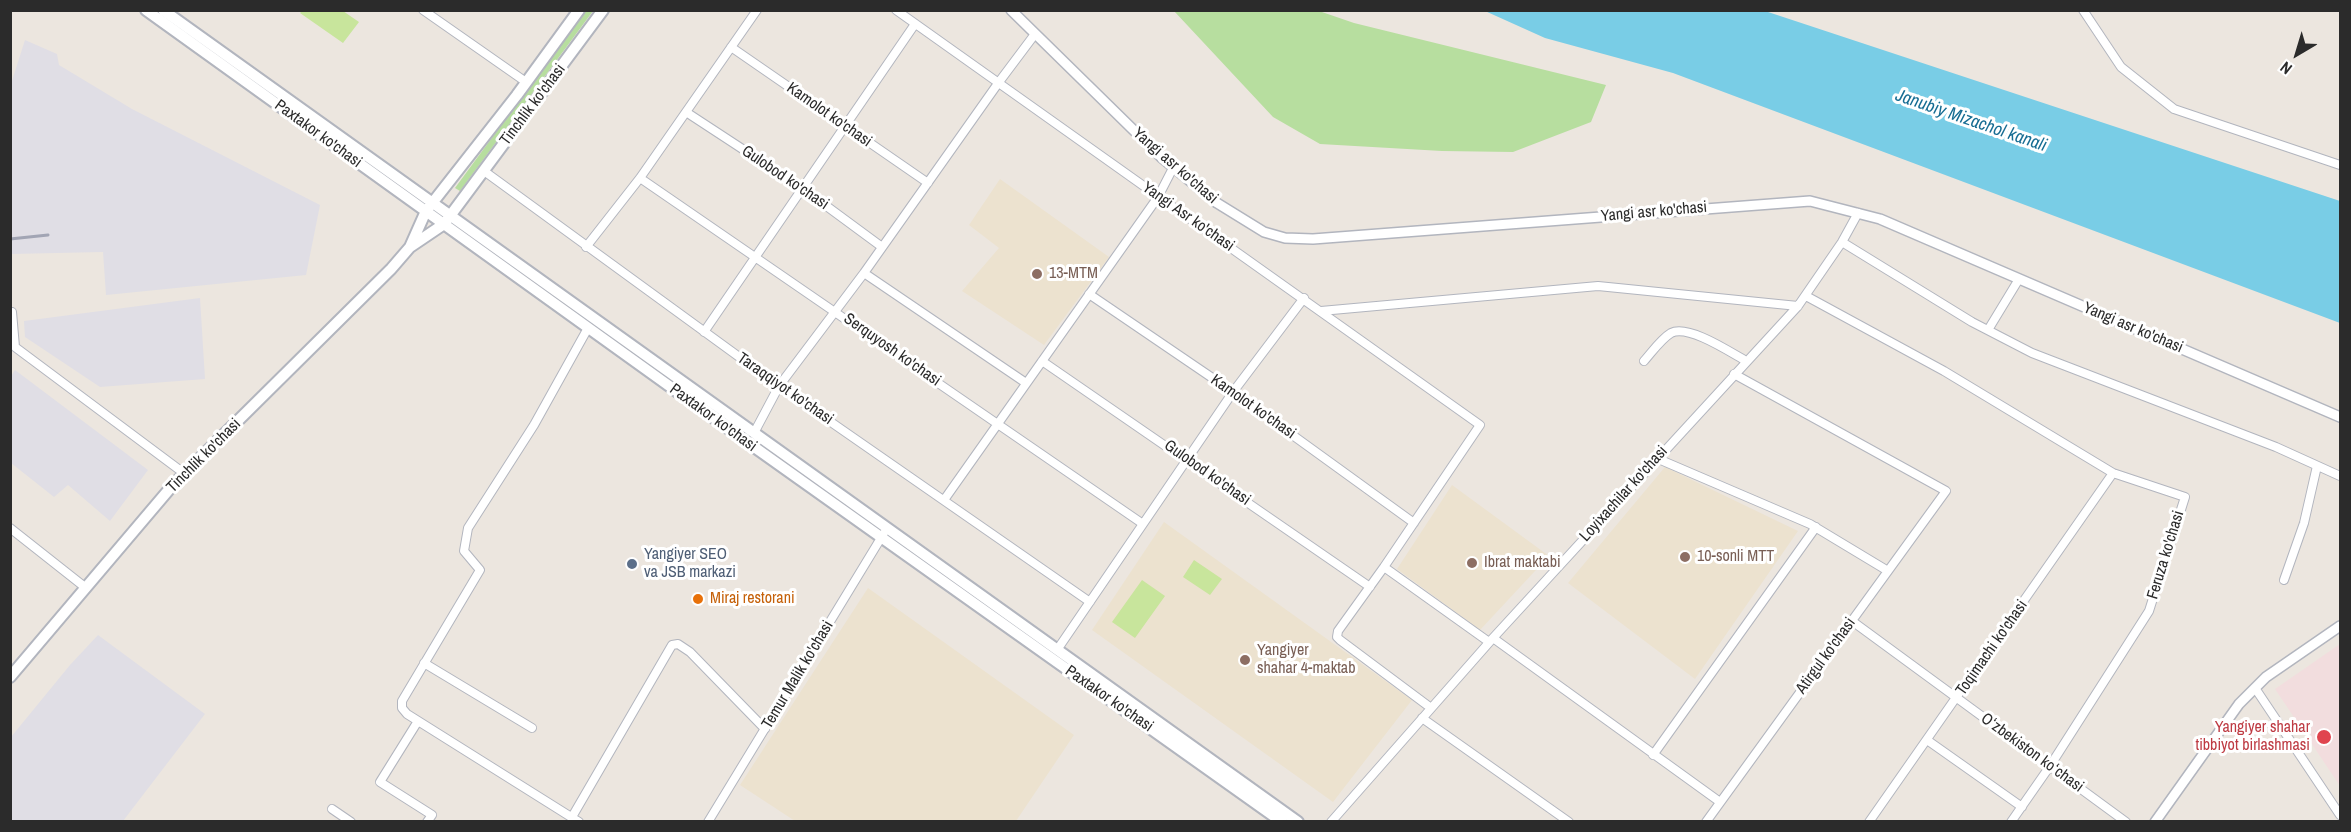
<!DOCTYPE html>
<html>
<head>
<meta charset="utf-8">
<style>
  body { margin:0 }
  #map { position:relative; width:2351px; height:832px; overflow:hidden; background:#ece6df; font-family:"Archivo Narrow",sans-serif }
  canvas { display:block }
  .frame { position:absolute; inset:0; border:12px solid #2b2b2b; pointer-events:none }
  .north { position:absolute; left:2267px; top:24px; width:60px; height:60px; -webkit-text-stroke:4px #fff; paint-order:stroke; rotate:218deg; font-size:16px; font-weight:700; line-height:24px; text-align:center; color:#2b2b2b }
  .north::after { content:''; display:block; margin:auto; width:21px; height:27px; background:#2b2b2b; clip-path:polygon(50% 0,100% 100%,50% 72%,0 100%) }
</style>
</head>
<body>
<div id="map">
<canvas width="2351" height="832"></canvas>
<div class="frame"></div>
<div class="north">N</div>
</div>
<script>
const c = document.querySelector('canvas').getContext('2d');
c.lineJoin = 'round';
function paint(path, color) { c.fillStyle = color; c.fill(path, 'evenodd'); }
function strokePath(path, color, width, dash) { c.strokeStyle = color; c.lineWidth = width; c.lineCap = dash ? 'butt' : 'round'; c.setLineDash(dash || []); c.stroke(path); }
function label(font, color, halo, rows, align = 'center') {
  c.font = font + ' "Archivo Narrow",sans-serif'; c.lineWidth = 6; c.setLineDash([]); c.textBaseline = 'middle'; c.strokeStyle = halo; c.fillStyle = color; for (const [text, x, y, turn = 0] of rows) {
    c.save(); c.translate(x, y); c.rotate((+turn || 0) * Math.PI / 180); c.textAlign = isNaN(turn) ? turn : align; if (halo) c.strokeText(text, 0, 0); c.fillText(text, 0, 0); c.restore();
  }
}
const industrial = new Path2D(`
  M25 40 57 54 59 65 132 109 320 205 306 275 106 295 103 252 11 254V84Z
  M200 298 205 379 100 387 25 337 24 321Z
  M15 370 148 470 110 521 68 485 54 497 11 463V376Z
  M98 635 205 714 123 821H11V737L70 665Z`);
const education = new Path2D(`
  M1000 179 1109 257 1044 345 962 291 999 248 969 225Z
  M1665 467 1798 531 1695 679 1568 583Z
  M1452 485 1549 556 1480 630 1397 569Z
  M1164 522 1412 700 1333 802 1092 630Z
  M868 588 1074 735 1016 821H795L740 785Z`);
const medical = new Path2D(`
  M2340 644V786L2275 689Z`);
const green = new Path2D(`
  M585 11H593L460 191 455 188Z
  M1174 11H1319L1354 23 1606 85 1591 122 1513 152 1442 151 1320 144 1273 117Z`);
const pitch = new Path2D(`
  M302 11H343L359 22 343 43 300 13Z
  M1194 560 1222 579 1210 595 1183 577Z
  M1142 580 1165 596 1135 638 1112 622Z`);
const water = new Path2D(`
  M1485 11H1765L2340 201V323L1673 73 1545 38Z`);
const minor = new Path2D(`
  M423 10 526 82
  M896 10 1480 425 1384 567 1338 631 1337 637 1340 640 1431 708
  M2083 10 2121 67 2174 109 2340 165
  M731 47 928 183
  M686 112 802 188 882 247
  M484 171 779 386 1090 602
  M640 178 1143 524
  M1842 242 1972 322 2032 353 2276 447 2340 476
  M586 247 640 178 757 10
  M864 273 1026 383
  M1089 294 1233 392 1414 523
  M1806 296 1944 371 2113 473 2185 497 2149 611 2050 766 2011 822
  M1321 311 1598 286 1798 306
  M12 312 15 347 185 474
  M1988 330 2019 279
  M704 332 915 24
  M1042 361 1370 587
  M1644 361C1652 352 1661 339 1671 333 1688 324 1730 352 1746 361
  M754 433 779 386 864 273 999 82 1035 34
  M1656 458 1810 524 1888 571
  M944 500 1158 197 1173 168
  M10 528 86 588
  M1384 567 1489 642
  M2284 580 2304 523 2317 466
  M1852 621 2126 822
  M1493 638 1720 802
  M1057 650 1233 392 1304 298
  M424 663 532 728
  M2255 688 2340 815
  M1422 718 1569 822
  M418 721 380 782 432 815 427 822
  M1927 740 2022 807
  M1653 755 1816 527
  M332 809 351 822
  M572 817 672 645 678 644 690 652 765 729
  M579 822 407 714 402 708V701L480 570 464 551 468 528 534 425 588 328
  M708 822 884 533
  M1331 822 1493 638 1798 306 1842 242 1858 213
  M1706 822 1946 491 1734 374
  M1869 822 2113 473`);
const tertiary = new Path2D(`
  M1011 10 1161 157 1217 203 1264 232 1285 238 1313 239 1810 201 1880 219 2340 417
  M2155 822 2239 704 2266 677 2340 626`);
const secondary = new Path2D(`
  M146 10 750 444 1282 822
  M163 10 1298 822
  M410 247 426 211 517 95 579 10
  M10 677 172 486 391 269 410 247 444 224 603 10`);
const rail = new Path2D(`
  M10 239 48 235`);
const markers = [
  [1037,274,6,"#8d6e63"],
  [1685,557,6,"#8d6e63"],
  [1472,563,6,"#8d6e63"],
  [632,564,6,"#5c6f8a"],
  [698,599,6,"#e8710a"],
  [1245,660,6,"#8d6e63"],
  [2324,737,8,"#e0444e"]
];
const streetNames = [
  ["Tinchlik ko'chasi",533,105,-53],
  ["Kamolot ko'chasi",829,115,35],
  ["Paxtakor ko'chasi",318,134,36],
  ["Yangi asr ko'chasi",1175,166,41],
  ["Gulobod ko'chasi",785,178,34],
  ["Yangi asr ko'chasi",1654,212,-5],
  ["Yangi Asr ko'chasi",1188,217,35],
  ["Yangi asr ko'chasi",2133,328,23],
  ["Serquyosh ko'chasi",892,350,35],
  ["Taraqqiyot ko'chasi",785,389,35],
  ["Kamolot ko'chasi",1253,407,35],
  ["Paxtakor ko'chasi",713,418,36],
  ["Tinchlik ko'chasi",204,456,-45],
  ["Gulobod ko'chasi",1207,473,35],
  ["Loyixachilar ko'chasi",1624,494,-48],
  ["Feruza ko'chasi",2166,555,-73],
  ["Toqimachi ko'chasi",1992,648,-55],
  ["Atirgul ko'chasi",1826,656,-54],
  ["Temur Malik ko'chasi",798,675,-59],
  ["Paxtakor ko'chasi",1109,699,35],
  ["Oʻzbekiston koʻchasi",2032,753,36]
];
const educationNames = [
  ["13-MTM",1049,274],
  ["10-sonli MTT",1697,557],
  ["Ibrat maktabi",1484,563],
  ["Yangiyer",1257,651],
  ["shahar 4-maktab",1257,669]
];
const serviceNames = [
  ["Yangiyer SEO",644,555],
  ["va JSB markazi",644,573]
];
const foodNames = [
  ["Miraj restorani",710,599]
];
const healthNames = [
  ["Yangiyer shahar",2310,728],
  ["tibbiyot birlashmasi",2310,746]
];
const waterNames = [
  ["Janubiy Mizachol kanali",1971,121,19]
];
paint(industrial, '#e0dee5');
paint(education, '#ece2cf');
paint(medical, '#f2ddde');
paint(green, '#b7de9f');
paint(pitch, '#c8e59c');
paint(water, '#79cde6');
strokePath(minor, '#b2b5be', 10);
strokePath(tertiary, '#b2b5be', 12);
strokePath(secondary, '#b2b5be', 14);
strokePath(minor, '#fff', 8);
strokePath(tertiary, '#fff', 9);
strokePath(secondary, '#fff', 10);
strokePath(rail, '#a2a5b4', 3);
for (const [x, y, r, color] of markers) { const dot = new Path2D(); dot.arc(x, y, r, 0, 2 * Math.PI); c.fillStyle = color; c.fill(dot); strokePath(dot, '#fff', 2); }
label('16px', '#2b2b2b', '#fff', streetNames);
label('16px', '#785e54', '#fff', educationNames, 'left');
label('16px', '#4e5e75', '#fff', serviceNames, 'left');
label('16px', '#c56008', '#fff', foodNames, 'left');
label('16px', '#be3a42', '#fff', healthNames, 'right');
label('italic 18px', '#176d93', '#fff', waterNames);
</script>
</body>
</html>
